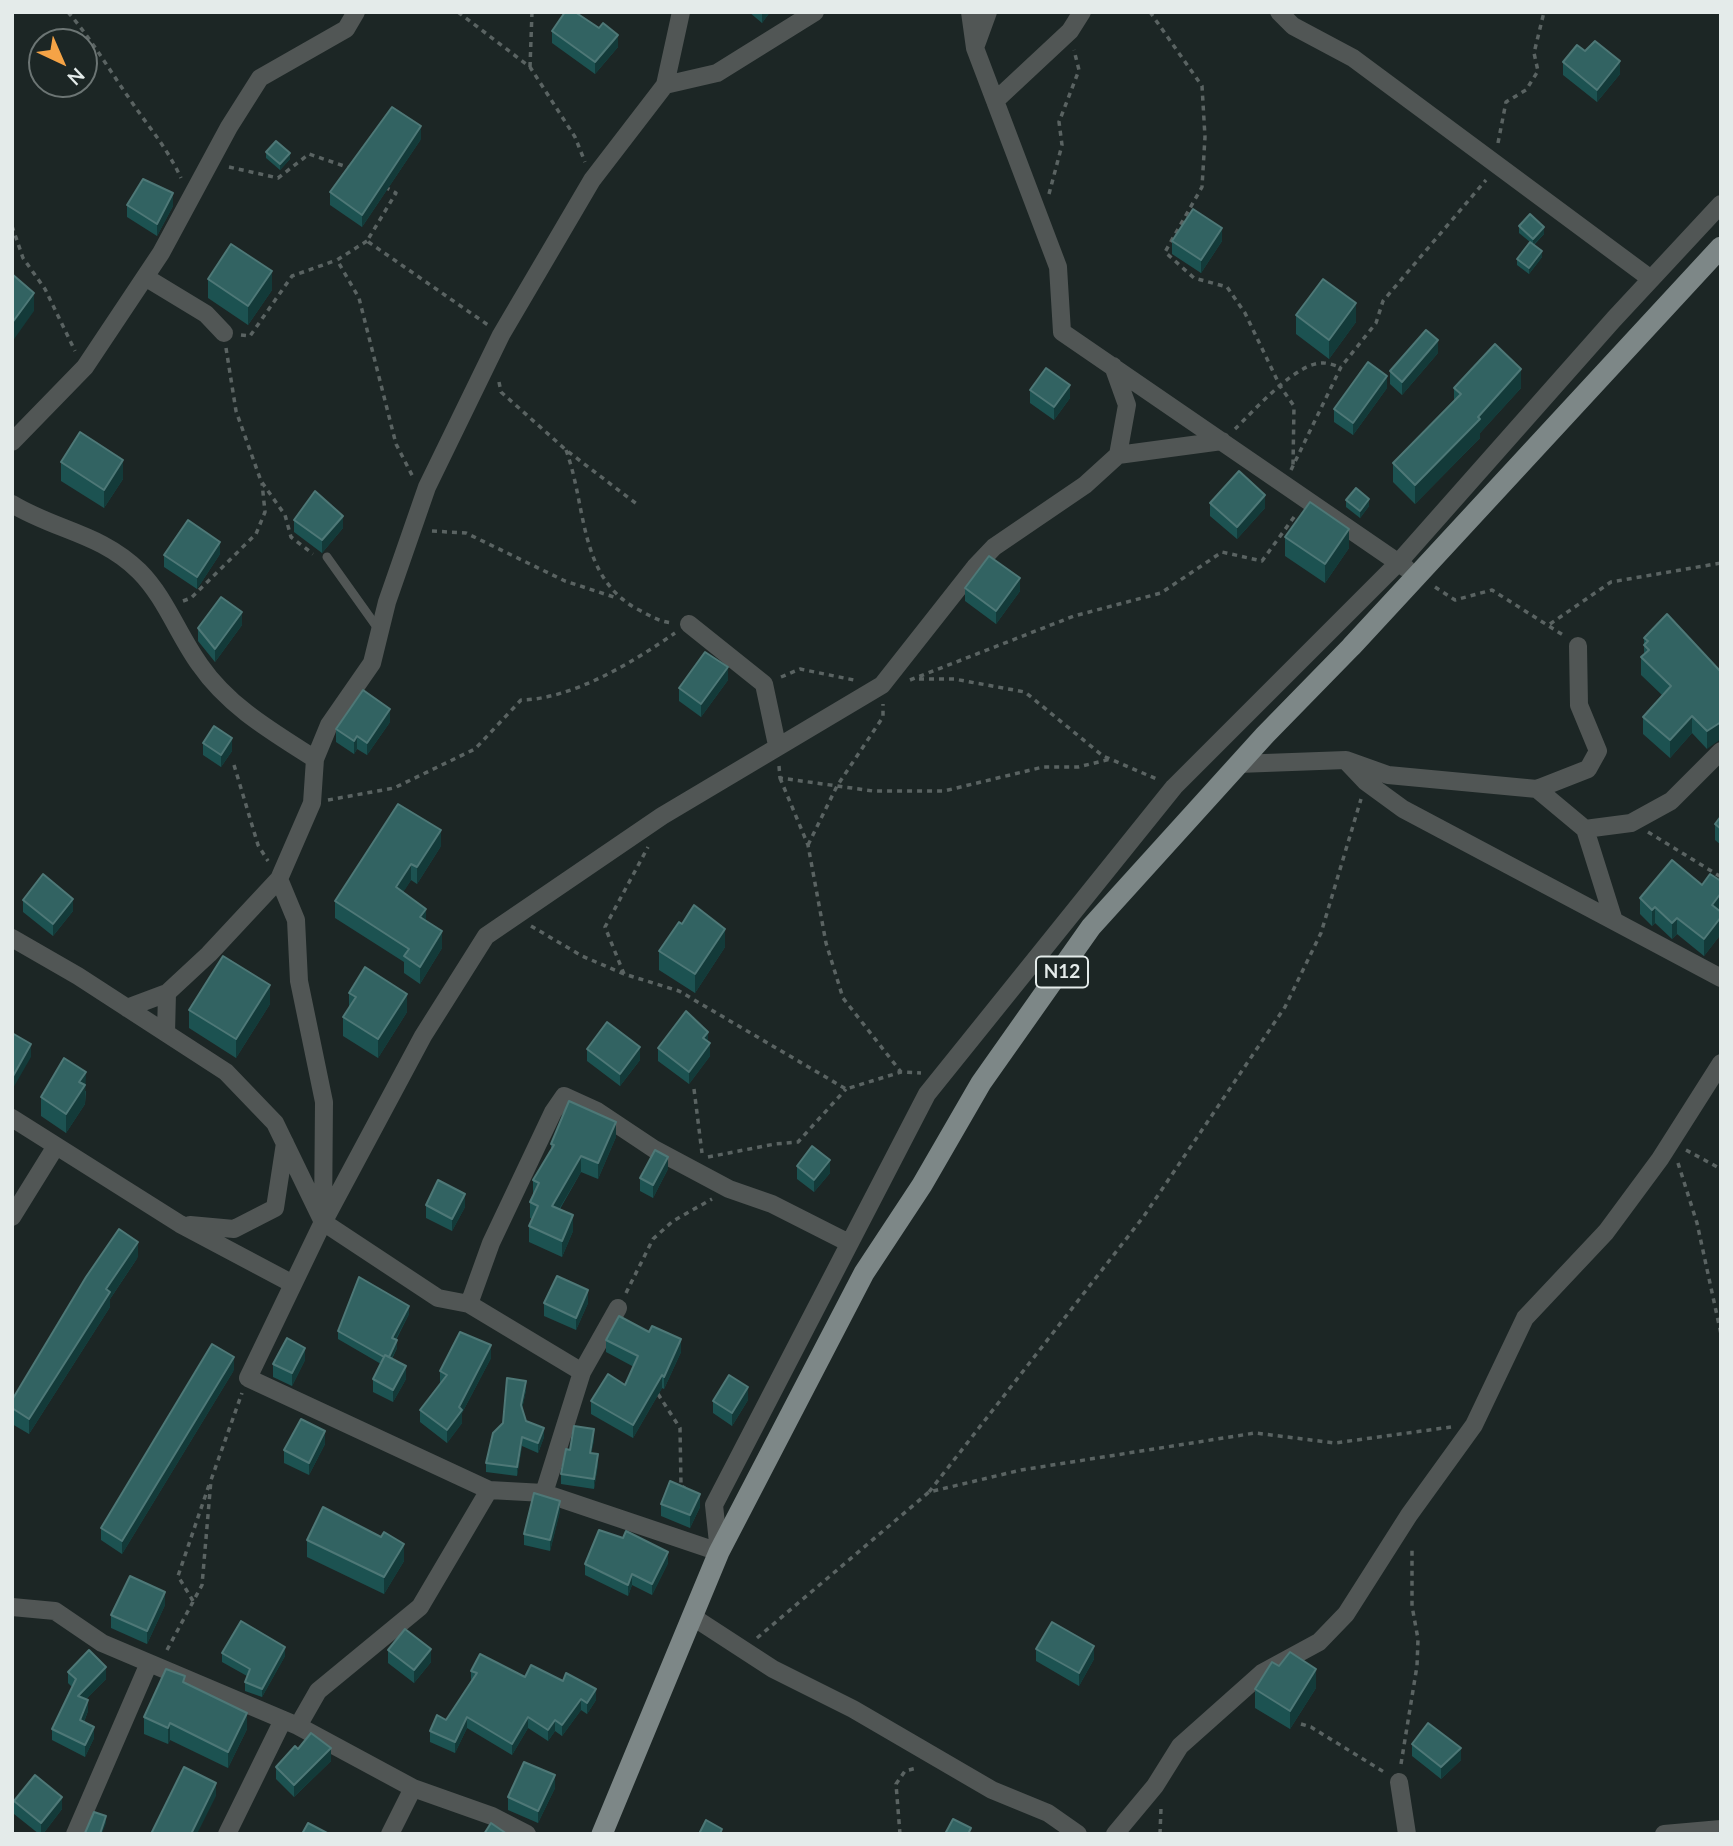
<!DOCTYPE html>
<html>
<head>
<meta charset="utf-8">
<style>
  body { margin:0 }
  #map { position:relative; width:1733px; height:1846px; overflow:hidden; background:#1c2625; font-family:Lato,sans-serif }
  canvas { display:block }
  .frame { position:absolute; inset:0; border:14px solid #e4ebea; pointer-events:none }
  .north { position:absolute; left:28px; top:28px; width:70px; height:70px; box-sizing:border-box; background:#1c2625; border:2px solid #6c7574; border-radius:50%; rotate:136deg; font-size:19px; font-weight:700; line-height:28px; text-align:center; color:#e4ebea }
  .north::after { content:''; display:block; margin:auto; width:24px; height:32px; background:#f5a346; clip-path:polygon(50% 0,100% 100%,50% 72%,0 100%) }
</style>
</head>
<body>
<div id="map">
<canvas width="1733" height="1846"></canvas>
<div class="frame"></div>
<div class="north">N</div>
</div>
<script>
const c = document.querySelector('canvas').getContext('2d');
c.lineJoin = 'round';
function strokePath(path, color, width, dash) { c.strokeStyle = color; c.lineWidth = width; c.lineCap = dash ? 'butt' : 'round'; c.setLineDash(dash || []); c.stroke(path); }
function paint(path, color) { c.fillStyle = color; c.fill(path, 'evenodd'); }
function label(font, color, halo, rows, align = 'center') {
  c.font = font + ' Lato,sans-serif'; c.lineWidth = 6; c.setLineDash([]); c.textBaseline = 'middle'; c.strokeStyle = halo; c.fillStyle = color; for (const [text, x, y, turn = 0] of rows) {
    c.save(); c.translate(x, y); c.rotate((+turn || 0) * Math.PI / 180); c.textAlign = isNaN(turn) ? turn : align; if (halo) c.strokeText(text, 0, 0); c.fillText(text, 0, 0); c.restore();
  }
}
const path = new Path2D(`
  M68 12C92 40 110 71 131 101 150 129 166 146 181 178
  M458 12 530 67 575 137 585 162
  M1150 12 1202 86 1205 137 1202 187 1165 252 1194 278 1227 287 1245 313 1280 386 1294 406 1293 465
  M530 67 532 12
  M1498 143 1506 102 1526 90 1538 71 1534 53 1544 12
  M229 167 278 178 309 154 350 168
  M385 187 396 193 367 241 488 325
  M1049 194 1062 145 1059 122 1079 70 1074 50
  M12 226 23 258 45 289 75 351
  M367 241 337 260 359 298 396 444 413 477
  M241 335 250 336 292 276 337 260
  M226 348 236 411 261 481 285 515 291 537 313 554
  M499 382 501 392 566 450 638 505
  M1235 429C1254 411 1297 361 1324 363 1329 363 1336 366 1341 367
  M566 450C587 507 578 576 637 609 649 615 659 622 673 623
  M1291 470 1341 367 1376 323 1383 301 1486 180
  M432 531 466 533 565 581 617 598
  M1435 587 1455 600 1492 590 1563 635
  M183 601 191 598 256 534 265 512 262 483
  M1550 624 1611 582 1721 563
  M781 677 800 669 854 680
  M919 679H954L1025 692 1103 756 1159 780
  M910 680 1074 616 1161 593 1222 552 1262 561 1297 513
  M234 765 258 845 268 861
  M779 766 780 778 873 791H944L1043 767H1078L1111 759
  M780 778 808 845 826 943 843 998 901 1072 921 1073
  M328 800 394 788 475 749 521 700C573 699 633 662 675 633
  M1648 832 1721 877
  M808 845 837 786 883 717V704
  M531 926 582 956 624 974 679 991 846 1089 901 1072
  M624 974 605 927 648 847
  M694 1089 702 1153
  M1686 1150 1721 1169
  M708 1157 775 1144 798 1142 846 1089
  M1678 1163 1697 1223 1721 1334
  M626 1293 653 1239 673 1221 712 1199
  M658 1394 680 1428 681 1486 685 1488
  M929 1492 1144 1216 1285 1007 1321 933 1361 799
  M193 1601 178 1576 209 1485
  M757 1638 929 1492 1021 1470 1255 1433 1335 1443 1451 1427
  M167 1650 202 1585 211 1480 242 1393
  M1301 1724 1311 1727 1384 1772
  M1401 1764 1417 1666 1418 1639 1412 1606V1547
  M900 1834 896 1784 905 1771 917 1768
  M1160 1834 1161 1808`);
const lane = new Path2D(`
  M327 557 379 630`);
const street = new Path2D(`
  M970 12 975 48 1058 267 1062 332 1406 568
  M1279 12 1293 26 1353 58 1651 279
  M976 45 988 12
  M665 85 681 12
  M995 101 1070 31 1082 12
  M145 277 206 314 224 333
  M1113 366 1127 405 1118 455
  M12 442 85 367 161 253 229 127 260 78 346 29 356 12
  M12 504C57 531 100 533 139 571 166 598 178 635 200 665 229 707 273 732 315 759
  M689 624 764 684 777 745
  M1348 763 1366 782 1403 809 1614 921
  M1238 764 1346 760 1388 775 1537 789 1585 829 1614 921 1721 978
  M1537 789 1588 769 1598 751 1579 705 1578 646
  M1585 829 1631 823 1671 801 1721 751
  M279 879 296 920 299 981 324 1102 323 1222 248 1378 489 1490 544 1493 719 1552 714 1505 927 1094 1174 787 1398 563 1614 319 1721 204
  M12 938 78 976 226 1072 275 1123 323 1222 438 1298 469 1304
  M127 1008 167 993 209 954 279 879 312 803 315 759 329 725 372 663 387 602 427 487 501 335 592 180 665 85 717 73 815 12
  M166 1033 167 993
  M12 1118 180 1224 293 1284
  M12 1217 56 1146
  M325 1219 423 1036 486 936 662 816 882 685 975 567 994 547 1085 485 1118 455 1222 441
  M190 1225 234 1229 275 1208 285 1143
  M618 1308 582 1372 469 1304 491 1243 553 1112 564 1096 597 1111 654 1149 729 1189 772 1204 849 1243
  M544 1493 582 1372
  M12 1607 55 1611 102 1643 298 1726 413 1788 492 1816 527 1834
  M693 1617 773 1669 853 1709 992 1790 1048 1813 1078 1834
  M298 1726 318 1691 420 1607 489 1490
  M1399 1782 1407 1834
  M75 1834 149 1663
  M227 1834 283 1720
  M390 1834 413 1788
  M1115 1834 1155 1786 1180 1746 1262 1673 1319 1642 1346 1614 1409 1515 1474 1425 1525 1318 1606 1232 1660 1159 1721 1063
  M1664 1834 1721 1829`);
const primary = new Path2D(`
  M602 1834 719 1552 864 1273 922 1185 981 1083 1091 927 1265 735 1351 647 1721 247`);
const wall = new Path2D(`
  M749 12H770L762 23Z
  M599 28 618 47 595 74 552 43V31Z
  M1585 51 1620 74 1597 102 1563 75V62Z
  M421 139 362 227 330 205V192Z
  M266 152 290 159 280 170 266 158Z
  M127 205 173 206 157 236 127 217Z
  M1519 226 1544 234 1534 245 1542 257 1529 274 1517 265V259L1530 242 1519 233Z
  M1172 241H1222L1201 273 1172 254Z
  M208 279 272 290 248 325 208 298Z
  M1296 315 1356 322 1329 359 1296 334Z
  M1438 353 1402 395 1390 384V371Z
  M1387 388 1353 435 1334 422V409Z
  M1454 388H1521L1480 433V438L1415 504 1393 482V463L1454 401Z
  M1030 390 1070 398 1054 420 1030 403Z
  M61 462 123 479 104 508 61 481Z
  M1346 500 1369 506 1360 518 1346 507Z
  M1210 503 1265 508 1237 539 1210 516Z
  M294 520 343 528 322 553 294 532Z
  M1285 537 1349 548 1325 583 1285 556Z
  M220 554 197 589 164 567V555Z
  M965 588 1020 591 996 624 965 601Z
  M242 625 215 662 198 641V628Z
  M1644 638 1721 672 1707 749 1692 733 1670 758 1643 734V717L1662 695 1641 675V657L1644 654Z
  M728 680 701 717 679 701V688Z
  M390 722 367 755 357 749 354 754 336 742V729Z
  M203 743 232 751 221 767 203 755Z
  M1721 816V845L1715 840V824Z
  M441 846 417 884 411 880 403 892 426 921 442 948 420 984 404 973V962L335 918V901Z
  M1721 881V909L1720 911 1721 912V934L1704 956 1677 934 1672 939 1655 923 1652 926 1640 914V898Z
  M23 900 73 911 53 936 23 912Z
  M725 947 695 993 659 970V951Z
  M349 993 407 1012 378 1058 343 1036V1017L349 1008Z
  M270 1004 236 1058 189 1028V1010Z
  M708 1042 710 1056 689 1084 658 1061V1048Z
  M587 1049 640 1060 620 1086 587 1061Z
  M86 1091 85 1104 66 1133 41 1116V1097Z
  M616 1137 598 1179 581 1172 560 1209 573 1231 562 1257 529 1242V1226L532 1219 530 1218V1202L533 1195V1180L551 1149V1144Z
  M797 1166 830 1173 814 1192 797 1179Z
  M668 1169 653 1198 640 1191V1178Z
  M426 1205 465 1207 452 1231 426 1218Z
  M138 1257 110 1299V1307L29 1434 12 1424V1400Z
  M544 1303H588L576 1330 544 1316Z
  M409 1314 396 1340 397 1348 392 1359 406 1379 393 1402 373 1392V1379L381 1364 338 1339V1331Z
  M606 1340 681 1352 664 1389 662 1388 633 1438 591 1414V1401L625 1385 634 1367 606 1352Z
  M491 1358 462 1413V1423L447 1443 420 1422V1410L440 1384V1371Z
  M305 1360 292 1386 273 1377V1364Z
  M234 1370 122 1554 101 1540V1528Z
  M526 1390 522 1409 526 1421 544 1437 538 1453 522 1446 517 1476 486 1472V1463L503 1423Z
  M748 1400 732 1426 713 1413V1401Z
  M594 1440 591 1453 598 1464 594 1489 561 1484V1474L570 1450Z
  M325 1444 309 1475 284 1463V1450Z
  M661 1504 700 1507 690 1528 661 1516Z
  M560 1511 550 1551 524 1545V1534Z
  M623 1538 668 1563 652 1595 632 1585 628 1596 585 1575V1564Z
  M307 1540 404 1561 384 1594 307 1557Z
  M165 1605 147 1644 111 1628V1615Z
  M1036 1649 1094 1659 1079 1686 1036 1661Z
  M388 1650 431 1662 414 1683 388 1663Z
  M222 1653 285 1656 262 1697 245 1691V1682L247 1676 222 1662Z
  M1279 1666 1316 1688 1290 1729 1255 1708V1689Z
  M471 1671 525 1677 596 1700 587 1714 581 1710 562 1736 555 1731 548 1741 528 1728 512 1755 467 1728 455 1753 430 1742V1731L446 1720 471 1681Z
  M68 1672 106 1679 86 1699 88 1711 84 1722 94 1738 85 1757 52 1740V1729L72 1687 68 1683Z
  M185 1683 247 1729 228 1768 170 1740 168 1744 144 1734V1717Z
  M1412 1744 1461 1760 1441 1779 1412 1756Z
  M298 1749 331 1761 294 1797 276 1779V1767Z
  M555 1788 538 1823 508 1810V1797Z
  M14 1801 62 1809 43 1834H39L14 1814Z`);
const shadedWall = new Path2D(`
  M762 12H770L762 23Z
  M618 35V47L595 74V62Z
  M1620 61V74L1597 102V90Z
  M421 126V139L362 227V215Z
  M290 153V159L280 170V164Z
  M173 193V206L157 236V224Z
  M1544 227V234L1533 245V239Z
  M1222 228V241L1201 273V260Z
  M1542 251V257L1529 274V268Z
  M272 271V290L248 325V306Z
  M34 293V311L12 342V323Z
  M1356 303V322L1329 359V340Z
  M1438 340V353L1402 395V382Z
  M1521 369V388L1480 433V438L1415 504V485Z
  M1387 376V388L1353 435V423Z
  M1070 385V398L1054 420V407Z
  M123 460V479L104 508V490Z
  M1265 495V508L1237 539V527Z
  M1369 499V506L1360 518V511Z
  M343 516V528L322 553V540Z
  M1349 529V548L1325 583V564Z
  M220 542V554L197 589V577Z
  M1020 578V591L996 624V611Z
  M242 612V625L215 662V649Z
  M728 667V680L701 717V704Z
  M390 709V722L367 755V743Z
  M1692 716V733L1670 758V740Z
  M1721 722V739L1707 749V731Z
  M357 736V749L354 754V741Z
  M232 738V751L221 767V755Z
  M441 830V846L417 884V867Z
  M411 864V880L396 904V887Z
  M1721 893V909L1712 922V905Z
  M73 899V911L53 936V924Z
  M1655 907V923L1652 926V910Z
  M426 909V926L420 917Z
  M1721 917V934L1704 956V939Z
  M1677 918V934L1672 939V923Z
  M725 929V947L695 993V974Z
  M442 931V948L420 984V967Z
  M270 985V1004L236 1058V1039Z
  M407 994V1012L378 1058V1039Z
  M708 1032V1044L703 1038Z
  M710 1043V1056L689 1084V1072Z
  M31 1044V1057L12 1090V1078Z
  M640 1047V1060L620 1086V1074Z
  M86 1072 85 1104 66 1133V1114L79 1082Z
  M616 1122V1137L598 1179V1163Z
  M581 1156V1172L552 1221V1206Z
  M668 1157V1169L653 1198V1185Z
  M830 1160V1173L814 1192V1180Z
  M465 1194V1207L452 1231V1219Z
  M573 1215V1231L562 1257V1241Z
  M138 1242V1257L110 1299V1307L29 1434V1419L106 1289Z
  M588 1290V1303L576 1330V1318Z
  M409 1306V1314L392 1346V1338Z
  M681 1339V1352L664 1389V1377Z
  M397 1340V1348L387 1367V1360Z
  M491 1345V1358L462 1413V1423L447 1443V1430Z
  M305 1348V1360L292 1386V1373Z
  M234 1357V1370L122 1554V1541Z
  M406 1366V1379L393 1402V1390Z
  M662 1375V1388L633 1438V1425Z
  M526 1381V1390L521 1415V1405Z
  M748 1387V1400L732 1426V1413Z
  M544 1428V1437L538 1453V1443Z
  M594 1429V1440L590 1463V1453Z
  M325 1431V1444L309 1475V1463Z
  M522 1437V1446L517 1476V1467Z
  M598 1454V1464L594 1489V1479Z
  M700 1494V1507L690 1528V1515Z
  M560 1501V1511L550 1551V1540Z
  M404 1544V1561L384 1594V1577Z
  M668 1552V1563L652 1595V1584Z
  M632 1574V1585L628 1596V1585Z
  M165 1592V1605L147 1644V1631Z
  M1094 1646V1659L1079 1686V1673Z
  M285 1647V1656L262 1697V1689Z
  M431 1649V1662L414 1683V1670Z
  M106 1667V1679L78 1707V1696Z
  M1316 1669V1688L1290 1729V1711Z
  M596 1689V1700L587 1714V1703Z
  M581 1699V1710L562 1736V1725Z
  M88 1700V1711L80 1731V1720Z
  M247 1713V1729L228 1768V1752Z
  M467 1717V1728L455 1753V1742Z
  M528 1717V1728L512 1755V1744Z
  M555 1720V1731L548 1741V1730Z
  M170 1723V1740L168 1744V1728Z
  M94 1727V1738L85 1757V1745Z
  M331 1748V1761L294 1797V1785Z
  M1461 1748V1760L1441 1779V1767Z
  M555 1775V1788L538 1823V1811Z
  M216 1783V1796L197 1834H191Z
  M62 1797V1809L43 1834H41V1823Z
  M106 1816V1823L102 1834H100Z`);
const building = new Path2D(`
  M565 12H575L599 28 603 23 618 35 595 62 552 31Z
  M1595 41 1620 61 1597 90 1563 62 1577 45 1585 51Z
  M392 107 421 126 362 215 330 192Z
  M276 141 290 153 280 164 266 152Z
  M143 179 173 193 157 224 127 205Z
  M1193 209 1222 228 1201 260 1172 241Z
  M1530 214 1544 227 1533 239 1519 226Z
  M1530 242 1542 251 1529 268 1517 259Z
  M231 244 272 271 248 306 208 279Z
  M12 274 34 293 12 323Z
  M1323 279 1356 303 1329 340 1296 315Z
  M1426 330 1438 340 1402 382 1390 371Z
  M1495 344 1521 369 1478 417 1480 419 1415 485 1393 463 1461 394 1454 388Z
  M1368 362 1387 376 1353 423 1334 409Z
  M1046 368 1070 385 1054 407 1030 390Z
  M80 432 123 460 104 490 61 462Z
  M1239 471 1265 495 1237 527 1210 503Z
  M1356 488 1369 499 1360 511 1346 500Z
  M315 491 343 516 322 540 294 520Z
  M1310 502 1349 529 1325 564 1285 537Z
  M188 520 220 542 197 577 164 555Z
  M989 556 1020 578 996 611 965 588Z
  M221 597 242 612 215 649 198 628Z
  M1667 614 1721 672V722L1707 731 1692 716 1670 740 1643 717 1671 686 1641 657 1649 650 1644 645 1648 641 1644 638Z
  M705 652 728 667 701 704 679 688Z
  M363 690 390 709 367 743 357 736 354 741 336 729Z
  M214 726 232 738 221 755 203 743Z
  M398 804 441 830 417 867 411 864 396 887 426 909 420 917 442 931 420 967 404 956 409 949 335 901Z
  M1721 816V829L1715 824Z
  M1672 860 1702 885 1710 874 1721 881V893L1712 905 1721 912V917L1704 939 1677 918 1672 923 1655 907 1652 910 1640 898Z
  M43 874 73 899 53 924 23 900Z
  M694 905 725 929 695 974 659 951 679 922 682 924Z
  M223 956 270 985 236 1039 189 1010Z
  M365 967 407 994 378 1039 343 1017 356 997 349 993Z
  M686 1011 708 1032 703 1038 710 1043 689 1072 658 1048Z
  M607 1022 640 1047 620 1074 587 1049Z
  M12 1033 31 1044 12 1078Z
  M64 1058 86 1072 79 1082 85 1085 66 1114 41 1097Z
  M569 1101 616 1122 598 1163 581 1156 552 1206 573 1215 562 1241 529 1226 538 1206 530 1202 539 1183 533 1180 554 1145 551 1144Z
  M812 1146 830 1160 814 1180 797 1166Z
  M655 1150 668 1157 653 1185 640 1178Z
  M438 1180 465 1194 452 1219 426 1205Z
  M119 1229 138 1242 106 1289 110 1292 29 1419 12 1408V1400L86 1277Z
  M557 1276 588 1290 576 1318 544 1303Z
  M359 1277 409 1306 392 1338 397 1340 389 1357 385 1355 384 1357 338 1331Z
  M619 1316 649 1332 652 1326 681 1339 664 1377 662 1375 633 1425 591 1401 608 1374 625 1385 638 1356 606 1340Z
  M460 1332 491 1345 459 1407 462 1410 447 1430 420 1410 447 1375 440 1371Z
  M287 1338 305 1348 292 1373 273 1364Z
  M212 1344 234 1357 122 1541 101 1528Z
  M385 1355 406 1366 393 1390 373 1379Z
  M729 1375 748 1387 732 1413 713 1401Z
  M507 1378 526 1381 521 1405 526 1421 544 1428 538 1443 522 1437 517 1467 486 1463 493 1433 503 1423Z
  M301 1419 325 1431 309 1463 284 1450Z
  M574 1426 594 1429 590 1453 598 1454 594 1479 561 1474 566 1449 570 1450Z
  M670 1481 700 1494 690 1515 661 1504Z
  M534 1493 560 1501 550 1540 524 1534Z
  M323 1507 381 1537 384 1532 404 1544 384 1577 307 1540Z
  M599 1530 623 1538 626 1531 668 1552 652 1584 632 1574 628 1585 585 1564Z
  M130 1576 165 1592 147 1631 111 1615Z
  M241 1621 285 1647 262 1689 245 1682 250 1669 222 1653Z
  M1052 1622 1094 1646 1079 1673 1036 1649Z
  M405 1629 431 1649 414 1670 388 1650Z
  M89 1650 106 1667 78 1696 88 1700 80 1720 94 1727 85 1745 52 1729 76 1679 68 1672Z
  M1290 1652 1316 1669 1290 1711 1255 1689 1272 1662 1279 1666Z
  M480 1654 525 1677 531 1665 563 1681 566 1673 596 1689 587 1703 581 1699 562 1725 555 1720 548 1730 528 1717 512 1744 467 1717 455 1742 430 1731 437 1715 446 1720 477 1673 471 1671Z
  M166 1669 185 1676 183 1682 247 1713 228 1752 170 1723 168 1728 144 1717Z
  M1428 1723 1461 1748 1441 1767 1412 1744Z
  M311 1733 331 1748 294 1785 276 1767 295 1746 298 1749Z
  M524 1762 555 1775 538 1811 508 1797Z
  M184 1767 216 1783 191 1834H151Z
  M35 1775 62 1797 41 1823 14 1801Z
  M94 1812 106 1816 100 1834 85 1833Z
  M953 1819 971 1828 968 1834H945Z
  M706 1820 722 1829 720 1834H699Z
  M308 1823 329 1834H302Z
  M491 1823 507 1834H484Z`);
const shields = [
  [1062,972,52]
];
const shieldNames = [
  ["N12",1062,972]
];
strokePath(path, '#5a6362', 3.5, [5, 5]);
strokePath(lane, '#515655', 9);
strokePath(street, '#515655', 18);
strokePath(primary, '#7d8787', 21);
paint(wall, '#1c5251');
paint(shadedWall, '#133a39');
paint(building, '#326362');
strokePath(building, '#4e7877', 2);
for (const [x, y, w] of shields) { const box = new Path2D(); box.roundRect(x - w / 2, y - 15.5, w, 31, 5); c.fillStyle = '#1c2625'; c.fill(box); strokePath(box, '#e4ebea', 2); }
label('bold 19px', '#e4ebea', null, shieldNames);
</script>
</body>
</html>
